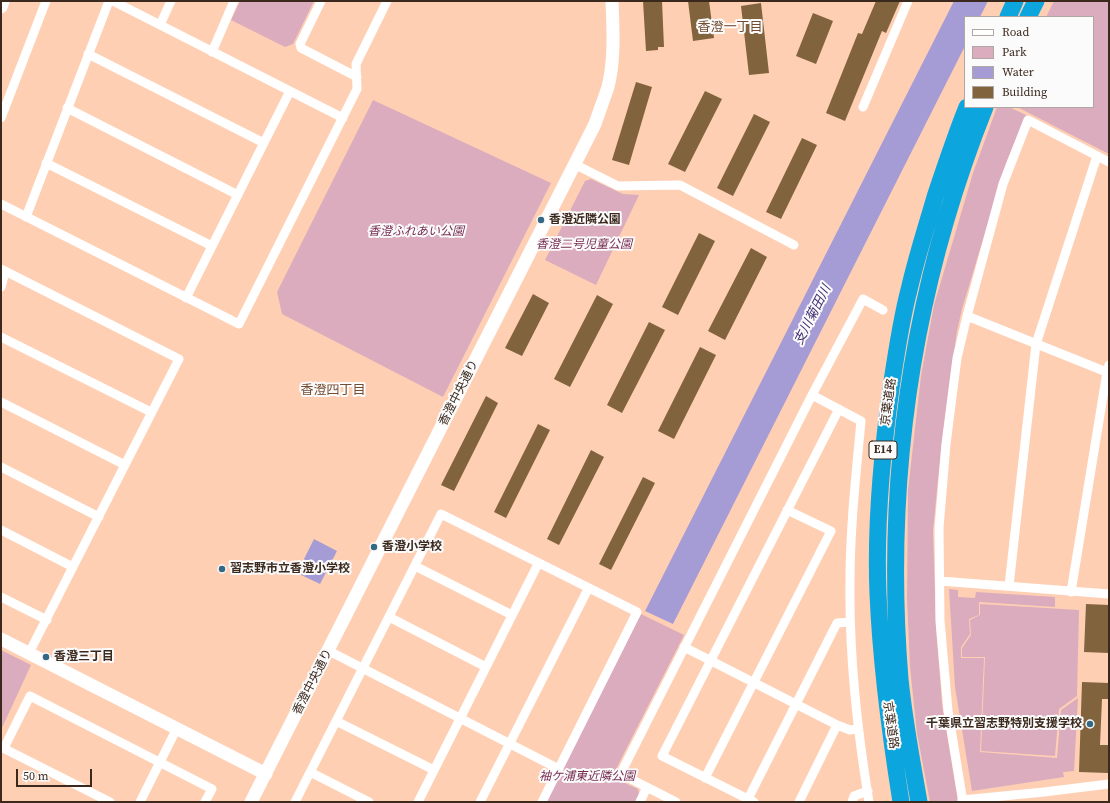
<!DOCTYPE html>
<html>
<head>
<meta charset="utf-8">
<style>
  body { margin:0 }
  #map { position:relative; width:1110px; height:803px; overflow:hidden; background:#ffcfb3; font-family:"Source Serif 4",serif }
  canvas { display:block }
  .frame { position:absolute; inset:0; border:2px solid #3b291e; pointer-events:none }
  .legend { position:absolute; left:964px; top:16px; width:130px; height:92px; box-sizing:border-box; background:#fbfbfb; border:1px solid #aea7a3; margin:0; padding:5px 7px; list-style:none; font-size:12px; color:#3b291e }
  .legend li { display:flex; align-items:center; gap:8px; height:20px }
  .legend b { width:20px; border:1px solid #aea7a3 }
  .scale { position:absolute; left:16px; top:769px; width:76px; height:18px; box-sizing:border-box; border:2px solid #3b291e; border-top:0; padding-left:5px; font-size:12px; line-height:14px; white-space:nowrap; color:#3b291e; -webkit-text-stroke:3px #fbfbfb; paint-order:stroke }
</style>
</head>
<body>
<div id="map">
<canvas width="1110" height="803"></canvas>
<div class="frame"></div>
<ul class="legend">
<li><b style="height:5px;background:#fff"></b>Road</li>
<li><b style="height:11px;background:#daacbe"></b>Park</li>
<li><b style="height:11px;background:#a69cd5"></b>Water</li>
<li><b style="height:11px;background:#81633d"></b>Building</li>
</ul>
<div class="scale">50 m</div>
</div>
<script>
const c = document.querySelector('canvas').getContext('2d');
c.lineJoin = 'round';
function paint(path, color) { c.fillStyle = color; c.fill(path, 'evenodd'); }
function strokePath(path, color, width, dash) { c.strokeStyle = color; c.lineWidth = width; c.lineCap = dash ? 'butt' : 'round'; c.setLineDash(dash || []); c.stroke(path); }
function label(font, color, halo, rows, align = 'center') {
  c.font = font + ' "Source Serif 4","Noto Sans JP",serif'; c.lineWidth = 4; c.setLineDash([]); c.textBaseline = 'middle'; c.strokeStyle = halo; c.fillStyle = color; for (const [text, x, y, turn = 0] of rows) {
    c.save(); c.translate(x, y); c.rotate((+turn || 0) * Math.PI / 180); c.textAlign = isNaN(turn) ? turn : align; if (halo) c.strokeText(text, 0, 0); c.fillText(text, 0, 0); c.restore();
  }
}
const green = new Path2D(`
  M240 1H314L293 44 285 47 231 20Z
  M1054 1H1109V154L1017 107H1093V17H1046Z
  M373 100 551 183 443 397 282 314 277 292Z
  M997 107H1009L1026 115 1006 163 962 309 957 331 941 449 933 531 936 627 942 704 958 802H930L917 733 910 667 907 599 908 490 921 376 934 305 973 173Z
  M591 179 623 194 639 195 596 285 545 260 585 181Z
  M949 589 958 590V597L975 598 976 592 1055 597V607L979 602V615L969 619 970 634 961 647V658H984L980 752 1057 758 1061 710 1078 698 1074 771 1063 772 1064 777 972 791 955 687Z
  M980 604 1079 610 1077 696 1059 709 1055 756 981 751 985 657H962V648L971 635 970 620 980 615Z
  M641 614 684 635 612 777 638 789 639 794 635 802H546Z
  M1 650 31 665 1 730Z`);
const water = new Path2D(`
  M954 1H988L980 17H965V46L673 624 645 611Z
  M314 539 337 551 320 584 297 573Z`);
const building = new Path2D(`
  M643 1H662L664 47H658V50L646 51Z
  M688 1H709L714 38 693 41Z
  M876 1H900L886 33 882 31 845 121 826 113 858 33 862 34Z
  M761 3 769 73 749 75 741 6Z
  M813 13 833 21 816 64 796 56Z
  M636 82 652 87 629 165 612 160Z
  M705 91 722 99 685 172 668 164Z
  M754 114 770 122 733 196 717 188Z
  M802 138 817 145 781 219 766 212Z
  M699 233 715 241 678 315 662 307Z
  M751 248 767 257 725 340 708 331Z
  M533 294 549 303 522 356 505 348Z
  M597 295 613 304 570 387 554 379Z
  M649 322 665 330 622 413 607 405Z
  M700 347 716 355 674 439 658 431Z
  M486 396 498 403 454 491 441 485Z
  M538 424 550 430 506 518 494 512Z
  M591 450 604 457 559 545 547 539Z
  M643 477 655 483 611 570 599 564Z
  M1086 604 1109 605V653L1084 652Z
  M1082 682 1109 683V699H1102L1100 745H1109L1108 773 1079 772Z`);
const street = new Path2D(`
  M113 1 343 118
  M321 1 300 44 301 48 357 77
  M160 25 171 1
  M212 52 234 1
  M88 54 264 143
  M863 107 908 1
  M67 108 238 195
  M1 118 46 1
  M46 163 212 246
  M574 164 618 186 680 185 794 245
  M1 204 239 324 357 89 356 64 387 1
  M26 217 109 1
  M1 269 179 359 29 653
  M1 287 5 272
  M186 298 290 91
  M967 316 1109 373
  M1 337 151 412
  M812 395 861 421C856 475 850 528 850 582 849 656 857 729 869 802
  M1 402 125 465
  M1 467 99 517
  M1 530 73 567
  M415 566 512 615
  M940 581 1109 594
  M1009 586 1036 344 1097 156
  M1071 592 1107 372 1109 365
  M1 597 47 620
  M389 617 486 667
  M684 647 837 725 850 730 858 729
  M329 651 559 769
  M336 721 434 770
  M1 747 110 802
  M4 748 30 696 212 789 205 802
  M310 772 369 802
  M705 778 831 531 787 510
  M748 799 837 623 850 622
  M962 800 1044 792 1109 784
  M140 802 177 728
  M295 802 441 514 637 612 542 802
  M418 802 538 564
  M480 802 588 589
  M640 802 647 787
  M676 802 625 776 623 769 812 395 863 299 883 310
  M754 802 662 756 839 409
  M799 802 837 725
  M852 802 854 796 868 791
  M963 802 948 711 940 621 939 528 946 444 957 358 967 316 1003 184 1028 120 1109 162`);
const secondary = new Path2D(`
  M1 7 3 1
  M1 639 266 774
  M251 802 595 124C599 112 604 99 608 87 615 59 613 29 612 1`);
const highway = new Path2D(`
  M1008 17 1015 1
  M1028 17 1036 1
  M901 802C890 733 881 664 878 594 875 522 882 451 892 381 897 350 901 320 909 290 916 259 926 228 935 197 945 167 955 137 967 107
  M919 802C912 762 904 720 900 679 884 483 912 290 985 107`);
const markers = [
  [541,220,4,"#336984"],
  [374,547,4,"#336984"],
  [222,569,4,"#336984"],
  [46,657,4,"#336984"],
  [1090,724,4,"#336984"]
];
const shields = [
  [883,450,28]
];
const shieldNames = [
  ["E14",883,450]
];
const poiNames = [
  ["香澄近隣公園",549,220],
  ["香澄小学校",382,547],
  ["習志野市立香澄小学校",230,569],
  ["香澄三丁目",54,657],
  ["千葉県立習志野特別支援学校",1082,724,"right"]
];
const parkNames = [
  ["香澄ふれあい公園",416,232],
  ["香澄二号児童公園",584,245],
  ["袖ケ浦東近隣公園",587,777]
];
const streetNames = [
  ["香澄中央通り",459,393,-63],
  ["京葉道路",889,402,-82],
  ["香澄中央通り",313,682,-63],
  ["京葉道路",890,725,82]
];
const neighbourhoodNames = [
  ["香澄一丁目",730,28],
  ["香澄四丁目",333,391]
];
const waterNames = [
  ["支川菊田川",813,315,-63]
];
paint(green, '#daacbe');
paint(water, '#a69cd5');
paint(building, '#81633d');
strokePath(street, '#fff', 9);
strokePath(secondary, '#fff', 13);
strokePath(highway, '#0da5de', 17);
for (const [x, y, r, color] of markers) { const dot = new Path2D(); dot.arc(x, y, r, 0, 2 * Math.PI); c.fillStyle = color; c.fill(dot); strokePath(dot, '#fbfbfb', 1.5); }
for (const [x, y, w] of shields) { const box = new Path2D(); box.roundRect(x - w / 2, y - 9, w, 18, 3); c.fillStyle = '#fbfbfb'; c.fill(box); strokePath(box, '#3b291e', 1); }
label('bold 11px', '#3b291e', null, shieldNames);
label('bold 12px', '#3b291e', '#fbfbfb', poiNames, 'left');
label('italic 12px', '#772c51', '#fbfbfb', parkNames);
label('12px', '#3b291e', '#fbfbfb', streetNames);
label('13px', '#744c33', '#fbfbfb', neighbourhoodNames);
label('italic 13px', '#433175', '#fbfbfb', waterNames);
</script>
</body>
</html>
